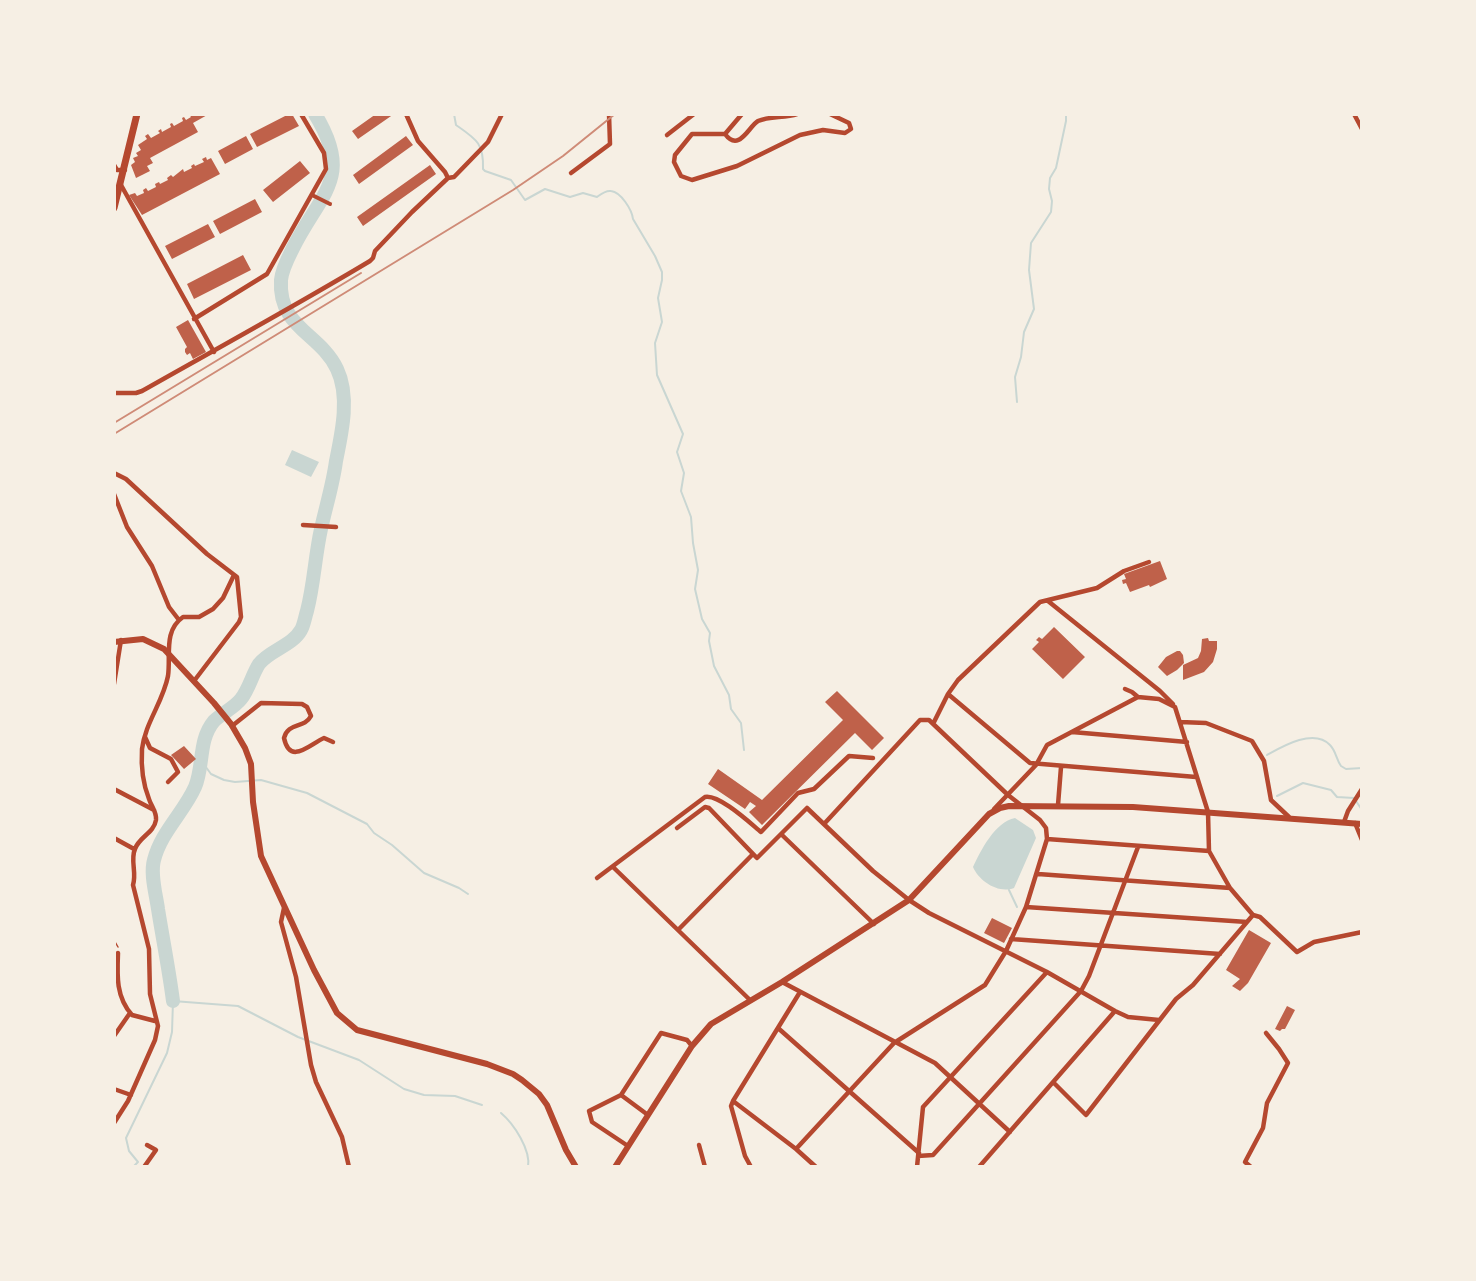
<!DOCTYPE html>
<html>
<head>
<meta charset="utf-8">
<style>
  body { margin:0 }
  #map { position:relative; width:1476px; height:1281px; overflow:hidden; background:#f6efe4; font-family:Karla,sans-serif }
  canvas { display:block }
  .frame { position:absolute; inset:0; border:116px solid #f6efe4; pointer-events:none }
</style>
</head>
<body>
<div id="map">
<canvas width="1476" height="1281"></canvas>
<div class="frame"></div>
</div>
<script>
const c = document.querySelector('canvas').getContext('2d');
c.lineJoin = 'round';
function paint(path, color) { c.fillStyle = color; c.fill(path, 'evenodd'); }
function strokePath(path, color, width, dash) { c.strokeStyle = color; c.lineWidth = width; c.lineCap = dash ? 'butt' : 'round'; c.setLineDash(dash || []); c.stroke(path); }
const water = new Path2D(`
  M292 450 319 462 311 477 285 465Z
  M1015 818 1033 830 1036 838 1014 888C998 894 979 881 973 867 981 850 995 822 1015 818Z`);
const stream = new Path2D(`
  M454 114 456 125C476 139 484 143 483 169L485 171 511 180 525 200 545 189 570 197 583 193 597 197C601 194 606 190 611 191 621 192 632 210 633 219L655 256 662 272V280L658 298 662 322 655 343 657 375 683 434 677 452 684 473 681 491 691 517 693 543 698 570 695 589 702 619 710 633 709 641 714 666 729 695 731 709 741 723 744 750
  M1017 402 1015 377 1021 357 1024 332 1034 309 1029 270 1031 243 1051 212 1052 201 1049 189 1050 178 1056 168 1066 121V114
  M1267 755C1283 746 1314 728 1330 745 1336 751 1336 759 1341 766L1346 769 1362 768
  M200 759 211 774 224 780 235 782 261 780 307 793 367 824 374 833 392 845 424 873 459 888 468 894
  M1277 796 1303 783 1331 790 1337 797 1354 798 1362 810
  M1009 890 1017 907
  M501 1113C514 1124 531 1150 528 1167
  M133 1167 138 1162 129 1151 126 1138 167 1053 172 1032 173 1001 238 1006 298 1037 359 1060 404 1089 424 1095 455 1096 482 1105`);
const river = new Path2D(`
  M173 1001C169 970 163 940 158 909 156 894 150 874 154 860 161 832 184 812 195 787 204 766 198 740 214 721 222 713 234 708 241 699 249 689 252 675 259 664 270 650 292 646 301 630 304 625 305 617 307 611 314 584 315 556 321 529 326 506 333 484 336 461 342 432 350 396 337 369 320 333 278 328 281 280 282 269 288 258 293 248 321 192 354 178 315 114`);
const building = new Path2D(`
  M189 114H209L193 123 198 132 150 158 153 163 147 166 150 171 136 178 131 165 135 162 133 158 138 156 136 153 141 150 138 145 147 139 145 136 148 134 151 138 160 133 158 131 161 129 162 132 171 127 170 124 172 123 174 126 183 121 182 118 184 117 186 120 191 117Z
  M289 114H292L299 126 257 147 250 134Z
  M376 114H394L358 139 352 131Z
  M246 136 253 149 225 164 218 151Z
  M406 136 413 145 359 184 353 175Z
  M206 157 207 160 211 158 220 174 142 215 129 195 135 193 137 196 144 193 143 190 146 188 148 191 156 187 155 184 159 182 160 184 168 180 167 178 171 175 173 177 183 169 184 172 192 168 191 166 194 164 195 166 204 162 202 159Z
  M300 161 310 173 273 202 263 190Z
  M430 165 436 174 363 226 357 217Z
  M255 199 262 212 220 234 213 221Z
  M208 224 215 237 172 259 165 246Z
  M243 255 251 270 194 299 187 284Z
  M188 320 206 352 193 359 190 353 187 355 185 352V349L187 347 176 327Z
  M1160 561 1167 579 1150 587 1149 585 1130 592 1126 583 1123 584 1122 580 1126 579 1124 574Z
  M1054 627 1085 657 1063 679 1032 649 1039 642 1036 640 1039 637 1042 639Z
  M1208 638 1209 641H1217V649L1213 662 1204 672 1183 680V665L1198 658 1201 651 1202 639Z
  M1177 651H1180L1183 655 1184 663 1177 670 1167 676 1158 667 1166 657Z
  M837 691 884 738 872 750 855 733 762 825 749 812 756 806 750 802 745 809 708 784 718 769 762 800 843 720 825 702Z
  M184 746 196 759 184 769 171 755Z
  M992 918 1012 928 1004 943 984 933Z
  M1249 930 1271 943 1248 983 1240 991 1232 986 1240 979 1226 970Z
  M1287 1006 1295 1010 1285 1029H1282L1280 1031 1275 1029Z`);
const path = new Path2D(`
  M114 940 118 947`);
const pedestrian = new Path2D(`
  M312 195 330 204`);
const minor = new Path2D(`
  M406 114 418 141 445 172 448 178
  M797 114C785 118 769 116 758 121 749 126 739 153 725 134H692L675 155 674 162 681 176 692 180 737 166 800 135 823 130 845 133 851 129 849 123 830 114
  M1354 114 1362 129
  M725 134 742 114
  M667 135 694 114
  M114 165 117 170H125
  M571 173 610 144 609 114
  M121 185 214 352
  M194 319 267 274 326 169 324 153 301 114
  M114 393H136L142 391C218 348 295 306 370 261L373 258 375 251 412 212 448 178 454 177 488 142 502 114
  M114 473 126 479 207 554 237 577 241 617 239 622 194 681
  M114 494 127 527 152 566 169 607 179 620
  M303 525 336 527
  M1048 601 1160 691 1173 704
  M114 684 121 640
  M1125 689 1132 692 1138 697
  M948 694 1030 763 1196 777
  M1180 722 1206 723 1252 741 1264 761 1271 800 1289 817
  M933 724 948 694 958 680 1040 602 1097 588 1124 571 1149 562
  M232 726 261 703 302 704 307 707 311 716C304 729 288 722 284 738 290 766 310 744 324 738L333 742
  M1072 732 1187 742
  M145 737 150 748 171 759 178 772 168 782
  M114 789 154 810
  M1058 805 1061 767
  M994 809 1036 765 1047 745 1138 697 1159 699 1175 707 1208 812 1209 851 1230 888 1253 915 1260 917 1297 952 1314 942 1362 932
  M1344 822 1348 811 1362 789
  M1355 823 1362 840
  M677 828 705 807 709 808 757 858 807 808 873 871 909 900 929 913 1047 972 1115 1011 1128 1017 1159 1020
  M781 834 874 924
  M114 838 134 849
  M1047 839 1209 851
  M613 867 750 1000
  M1038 874 1230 888
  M597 878 705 797C719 794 750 823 761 832L798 793 814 789 849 756 873 758
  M1026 907 1247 922
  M284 908 281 922 296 977 311 1065 316 1082 342 1137 349 1167
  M678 930 753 854
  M1011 939 1220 954
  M118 953C117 976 116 997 132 1015L155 1021
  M782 982 935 1063 1010 1132
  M778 1028 919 1153
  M114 1036 130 1013
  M1053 1082 1086 1115 1176 999 1193 985 1253 915
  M114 1089 131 1095
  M621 1095 661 1033 687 1040 692 1046
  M733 1101 796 1149 816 1167
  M114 1123 128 1101 155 1040 158 1026 150 994 149 949 133 885C137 873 130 860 135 849 139 837 154 833 156 820 157 812 151 806 149 799 143 784 141 765 142 749 145 723 163 702 168 676 171 656 163 631 183 617H199L213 609 223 598 234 575
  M699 1145 705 1167
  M628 1146 592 1122 589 1111 621 1095 648 1115
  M796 1149 894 1043 985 985 1006 951 1026 907 1047 839 1046 828 1040 820 1008 795 929 720H920L824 824
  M918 1156 933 1155 1081 991 1089 976 1138 847
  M144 1167 156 1150 147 1145
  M751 1167 745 1156 731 1106 733 1101 800 992
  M917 1167 923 1107 1047 972
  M979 1167 1115 1011
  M1251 1167 1245 1162 1263 1128 1267 1103 1288 1063 1279 1049 1266 1033`);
const tertiary = new Path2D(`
  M114 642 143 639 164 649 214 703 231 724 245 748 251 764 253 802 261 856 314 970 337 1013 357 1030 487 1064 513 1074 522 1080 539 1094 547 1105 566 1150 576 1167
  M615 1167 692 1046 711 1024 782 982 909 900 989 814 1000 808 1009 806 1133 807 1362 824`);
const secondary = new Path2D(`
  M114 208 137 114`);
const rail = new Path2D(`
  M114 423 361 273
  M114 434 513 190 563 156 615 114`);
paint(water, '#c9d6d2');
strokePath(stream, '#c9d6d2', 2);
strokePath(river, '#c9d6d2', 14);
paint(building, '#bf614a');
strokePath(path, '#b5482f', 1.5);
strokePath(pedestrian, '#b5482f', 4);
strokePath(minor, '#b5482f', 4.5);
strokePath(tertiary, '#b5482f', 6);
strokePath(secondary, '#b5482f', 7);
strokePath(rail, '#cf8b77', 2);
</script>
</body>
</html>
